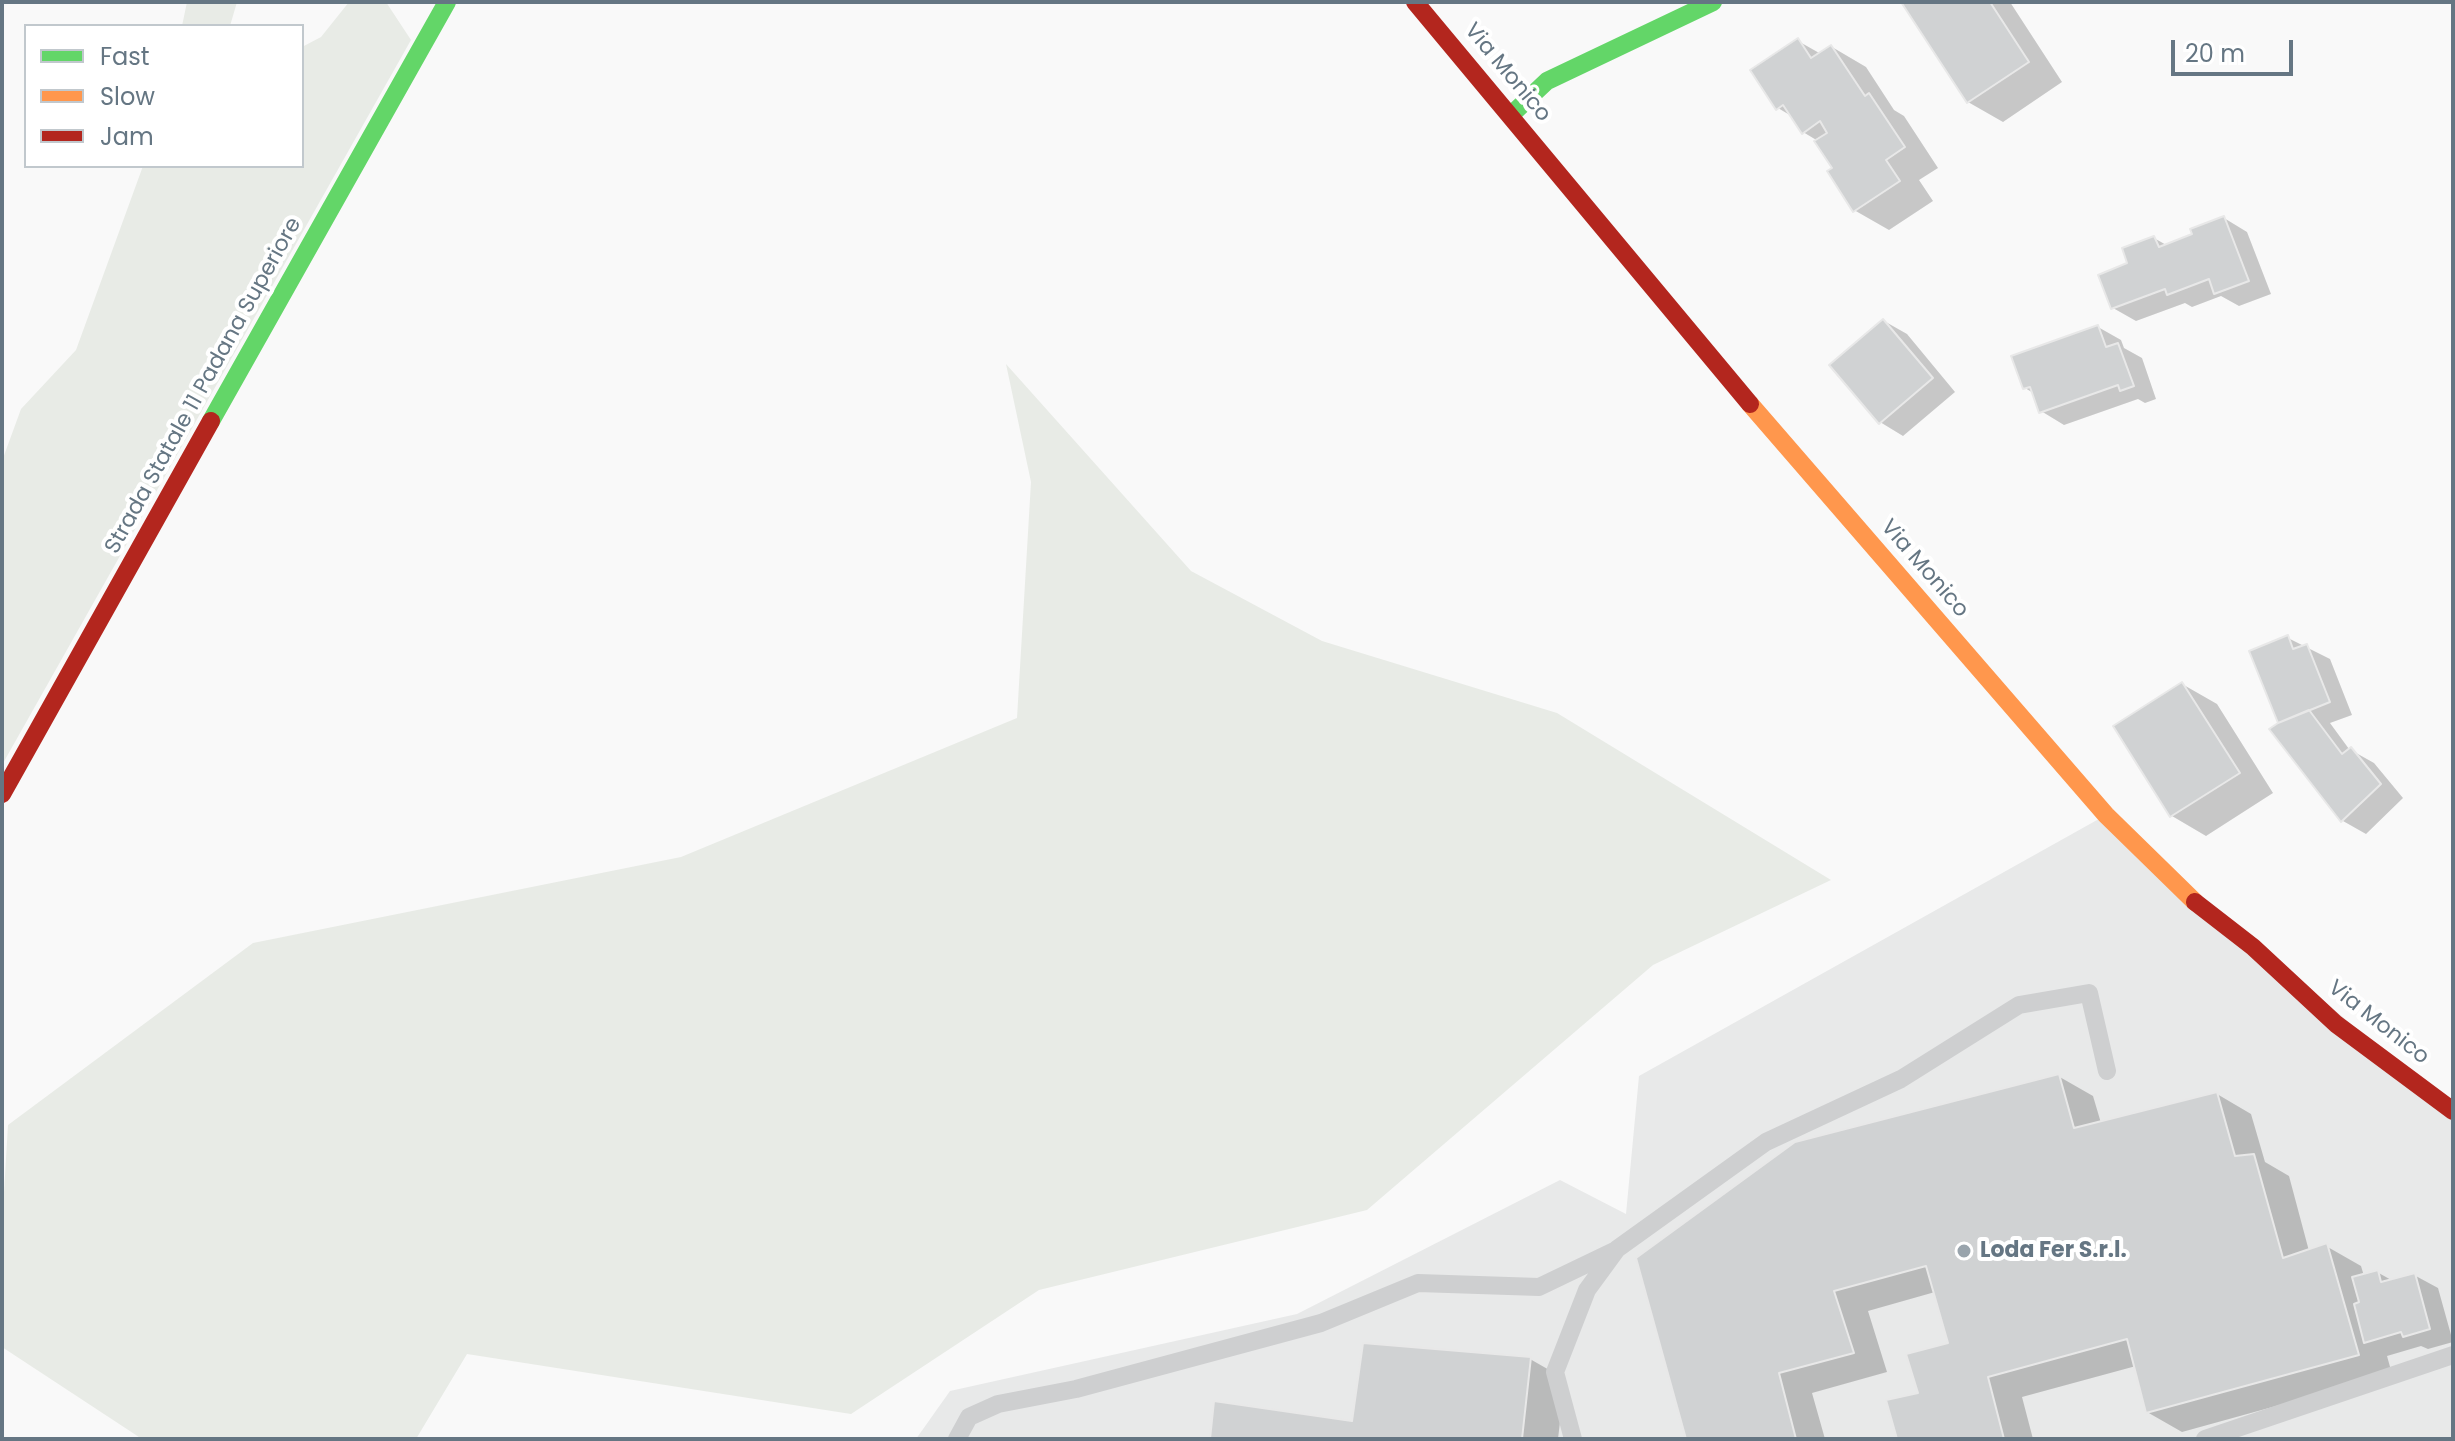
<!DOCTYPE html>
<html>
<head>
<meta charset="utf-8">
<style>
  body { margin:0 }
  #map { position:relative; width:2455px; height:1441px; overflow:hidden; background:#f9f9f9; font-family:Poppins,sans-serif }
  canvas { display:block }
  .frame { position:absolute; inset:0; border:4px solid #657683; pointer-events:none }
  .legend { position:absolute; left:24px; top:24px; width:280px; height:144px; box-sizing:border-box; background:#fff; border:2px solid #c1c8cd; margin:0; padding:10px 14px; list-style:none; font-size:24px; color:#657683 }
  .legend li { display:flex; align-items:center; gap:16px; height:40px }
  .legend b { width:40px; border:2px solid #c1c8cd }
  .scale { position:absolute; left:2171px; top:40px; width:122px; height:36px; box-sizing:border-box; border:4px solid #657683; border-top:0; padding-left:10px; font-size:24px; line-height:28px; white-space:nowrap; color:#657683; -webkit-text-stroke:6px #fff; paint-order:stroke }
</style>
</head>
<body>
<div id="map">
<canvas width="2455" height="1441"></canvas>
<div class="frame"></div>
<ul class="legend">
<li><b style="height:10px;background:#63d668"></b>Fast</li>
<li><b style="height:10px;background:#ff974d"></b>Slow</li>
<li><b style="height:10px;background:#b3261e"></b>Jam</li>
</ul>
<div class="scale">20 m</div>
</div>
<script>
const c = document.querySelector('canvas').getContext('2d');
c.lineJoin = 'round';
function paint(path, color) { c.fillStyle = color; c.fill(path, 'evenodd'); }
function strokePath(path, color, width, dash) { c.strokeStyle = color; c.lineWidth = width; c.lineCap = dash ? 'butt' : 'round'; c.setLineDash(dash || []); c.stroke(path); }
function label(font, color, halo, rows, align = 'center') {
  c.font = font + ' Poppins,sans-serif'; c.lineWidth = 8; c.setLineDash([]); c.textBaseline = 'middle'; c.strokeStyle = halo; c.fillStyle = color; for (const [text, x, y, turn = 0] of rows) {
    c.save(); c.translate(x, y); c.rotate((+turn || 0) * Math.PI / 180); c.textAlign = isNaN(turn) ? turn : align; if (halo) c.strokeText(text, 0, 0); c.fillText(text, 0, 0); c.restore();
  }
}
const built = new Path2D(`
  M2106 815 2453 1111V1439H916L950 1391 1297 1314 1560 1180 1626 1214 1639 1076Z`);
const green = new Path2D(`
  M187 2H237L230 26H182Z
  M349 2H386L411 40 2 765V461L21 409 76 350 143 166H302V47L321 37Z
  M1006 364 1191 571 1322 641 1557 713 1831 880 1653 965 1367 1210 1039 1290 851 1414 467 1354 416 1439H142L2 1347V1226L8 1125 253 943 681 857 1017 718 1031 482Z`);
const shadow = new Path2D(`
  M1903 2H2010L2062 82 2003 122 1968 102Z
  M1798 41 1821 54 1832 47 1866 67 1894 110 1904 116 1938 168 1919 180 1933 201 1889 230 1854 210 1834 168 1818 141 1803 132 1793 117 1778 108Z
  M2224 218 2247 232 2271 294 2239 306 2221 296 2192 307 2185 303 2136 321 2113 308 2130 264 2154 238 2168 246 2194 235Z
  M1884 321 1907 334 1955 392 1903 436 1880 422Z
  M2098 327 2121 340 2124 348 2142 358 2156 399 2145 403 2138 399 2064 425 2041 411 2035 394 2025 388Z
  M2288 638 2330 659 2352 715 2330 723 2349 749 2374 763 2403 798 2366 834 2343 821 2272 730 2280 723Z
  M2182 684 2217 704 2273 793 2206 836 2172 816 2115 726Z
  M2058 1076 2093 1096 2101 1123 2217 1094 2251 1114 2265 1162 2289 1176 2309 1251 2326 1246 2361 1266 2364 1276 2377 1272 2393 1281 2414 1275 2438 1288 2453 1342 2428 1349 2421 1346 2387 1356 2392 1374 2182 1432 2147 1412 2136 1366 2022 1397 2033 1439H1899L1921 1394 1950 1344 1935 1292 1868 1311 1887 1372 1812 1393 1825 1439H1688L1639 1259Z
  M1530 1359 1565 1379 1558 1439H1212L1353 1424Z`);
const building = new Path2D(`
  M1901 2H1990L2029 62 1967 103Z
  M1798 38 1811 58 1831 45 1865 96 1869 93 1905 147 1886 160 1900 181 1853 212 1827 171 1832 168 1814 141 1827 133 1820 121 1802 134 1783 105 1776 110 1750 70Z
  M2224 216 2249 281 2214 294 2209 279 2167 295 2165 289 2111 309 2098 275 2127 263 2122 248 2154 236 2159 247 2192 234 2190 229Z
  M1883 319 1933 378 1879 424 1829 365Z
  M2098 325 2106 347 2118 343 2134 386 2120 391 2118 385 2039 413 2030 387 2023 389 2011 356Z
  M2288 635 2293 649 2307 644 2330 702 2278 723 2249 651Z
  M2182 682 2240 773 2170 817 2113 726Z
  M2309 710 2342 754 2351 747 2381 784 2341 822 2269 729 2278 723Z
  M2059 1074 2074 1128 2217 1092 2235 1156 2254 1154 2283 1258 2327 1243 2359 1355 2146 1413 2127 1339 1988 1377 2004 1439H1897L1886 1400 1918 1393 1906 1354 1948 1343 1926 1266 1834 1291 1854 1353 1779 1373 1796 1439H1686L1636 1258 1795 1142Z
  M2378 1270 2381 1282 2415 1273 2430 1329 2403 1337 2401 1332 2364 1343 2354 1304 2359 1302 2352 1277Z
  M1363 1343 1531 1357 1522 1439H1210L1214 1401 1352 1421Z`);
const lane = new Path2D(`
  M957 1439 969 1417 998 1404 1076 1389 1321 1323 1418 1283 1539 1287 1614 1251
  M1573 1439 1555 1372 1587 1290 1617 1249 1766 1142 1901 1079 2019 1005 2089 993 2107 1071
  M2205 1439 2453 1355`);
const fast = new Path2D(`
  M1511 115 1547 81 1713 2
  M211 421 447 2`);
const slow = new Path2D(`
  M1750 404 2106 815 2195 902`);
const jam = new Path2D(`
  M1415 2 1750 404
  M2 794 211 421
  M2195 902 2253 947 2336 1024 2453 1111`);
const markers = [
  [1964,1251,8,"#99a4ac"]
];
const streetNames = [
  ["Via Monico",1507,73,50],
  ["Strada Statale 11 Padana Superiore",204,386,-61],
  ["Via Monico",1924,569,49],
  ["Via Monico",2378,1023,38]
];
const poiNames = [
  ["Loda Fer S.r.l.",1980,1251]
];
paint(built, '#e8e9e9');
paint(green, '#e8ebe6');
paint(shadow, '#0003');
paint(building, '#d0d2d3');
strokePath(building, '#e8e8e8', 2);
strokePath(lane, '#cecfd0', 18);
strokePath(fast, '#63d668', 18);
strokePath(slow, '#ff974d', 18);
strokePath(jam, '#b3261e', 18);
for (const [x, y, r, color] of markers) { const dot = new Path2D(); dot.arc(x, y, r, 0, 2 * Math.PI); c.fillStyle = color; c.fill(dot); strokePath(dot, '#fff', 3); }
label('22px', '#657683', '#fff', streetNames);
label('bold 22px', '#657683', '#fff', poiNames, 'left');
</script>
</body>
</html>
